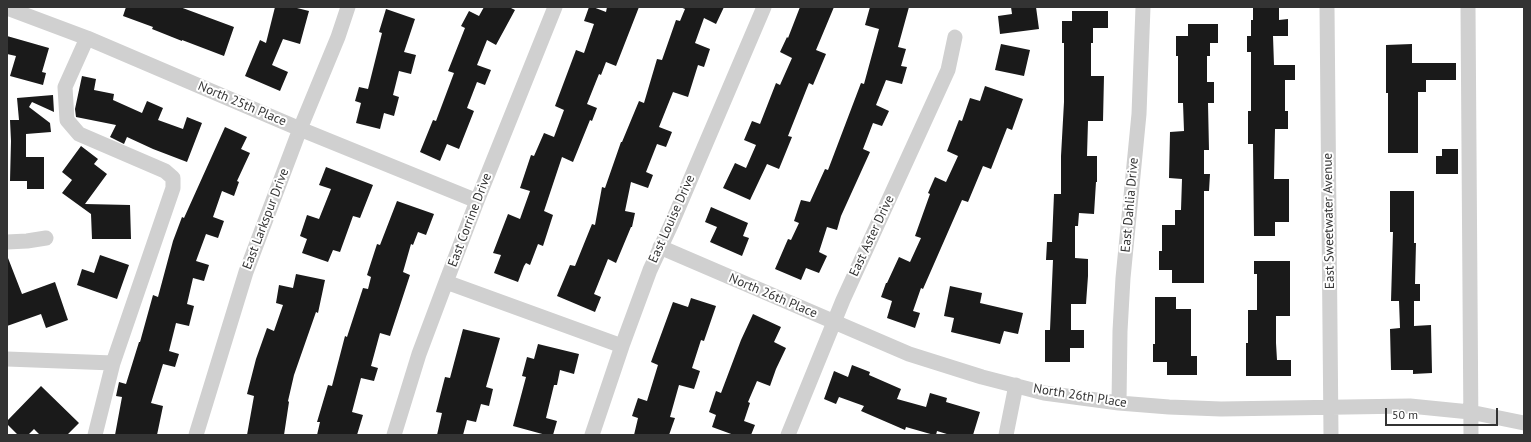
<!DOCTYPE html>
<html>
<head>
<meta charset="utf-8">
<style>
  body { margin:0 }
  #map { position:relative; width:1531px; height:442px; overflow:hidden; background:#fff; font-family:"PT Sans",sans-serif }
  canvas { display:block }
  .frame { position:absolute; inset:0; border:8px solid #333; pointer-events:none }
  .scale { position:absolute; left:1385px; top:408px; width:113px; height:18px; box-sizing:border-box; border:2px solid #333; border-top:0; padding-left:5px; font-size:12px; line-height:14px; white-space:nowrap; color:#333; -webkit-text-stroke:3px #fff; paint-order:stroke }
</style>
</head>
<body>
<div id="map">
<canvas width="1531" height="442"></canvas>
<div class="frame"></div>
<div class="scale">50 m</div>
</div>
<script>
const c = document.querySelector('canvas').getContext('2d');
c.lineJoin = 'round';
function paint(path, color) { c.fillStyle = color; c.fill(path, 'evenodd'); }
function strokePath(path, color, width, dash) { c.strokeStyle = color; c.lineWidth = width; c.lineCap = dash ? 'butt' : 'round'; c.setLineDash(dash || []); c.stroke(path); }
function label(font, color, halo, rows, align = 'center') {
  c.font = font + ' "PT Sans",sans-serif'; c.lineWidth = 4; c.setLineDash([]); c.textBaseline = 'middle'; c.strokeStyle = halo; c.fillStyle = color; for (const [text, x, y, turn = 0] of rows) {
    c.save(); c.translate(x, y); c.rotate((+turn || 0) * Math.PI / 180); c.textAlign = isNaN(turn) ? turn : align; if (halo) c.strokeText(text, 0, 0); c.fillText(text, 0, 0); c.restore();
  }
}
const building = new Path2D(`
  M126 7H180L234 27 224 56 182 40V41L152 29 153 27 123 16Z
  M275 7H293L309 11 300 44 283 39 272 65 288 72 280 91 245 76 260 40 266 43Z
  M484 7H509L515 10 496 45 487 40 477 65 491 70 485 85 477 82 467 108 474 111 459 149 447 144 440 161 420 152 433 120 436 121 454 73 448 71 465 28 461 26 469 11 479 16Z
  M589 7H593L606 12 607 7H639L616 66 606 62 601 75 599 74 587 104 597 108 592 121 590 120 573 162 562 157 544 211 553 215 543 246 538 244 530 265 526 263 524 266 518 282 494 273 501 255 493 253 508 214 520 219 530 191 520 188 531 155 534 156 544 133 554 137 564 110 555 106 576 50 584 53 594 24 584 21Z
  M680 7H724L716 24 704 18 695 43 710 49 704 67 698 65 688 97 673 92 659 127 672 132 666 147 657 144 646 172 653 175 648 188 631 182 625 211 635 213 632 227H631L616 263 608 259 594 294 601 297 595 312 557 296 570 265 575 266 592 224 595 225 602 187 605 188 621 142H622L639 101 644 103 657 59 662 60 676 20 680 21 685 9Z
  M800 7H834L816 50 826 54 813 85 809 83 788 136 792 137 779 169 767 164 750 200 723 188 735 163 746 168 756 145 744 140 752 121 760 124 776 83 780 85 792 58 780 52 787 37 788 38Z
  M870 7H909L898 47 906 49 901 66 907 67 902 84 886 80 876 105 889 111 882 126 873 123 863 149 870 152 841 216 837 230 827 227 819 252 827 256 819 273 806 268 801 280 775 269 788 239 791 240 799 223 794 221 801 200 810 202 825 169 828 170 861 83 864 84 879 29 865 25Z
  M1011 7H1036L1039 29 1000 34 998 16 1012 14Z
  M1253 7H1279V20L1288 19V36H1273L1274 65H1295V80H1285V111H1288V129H1275L1274 179H1289V222H1275V236H1254L1253 144H1248V111H1251V52H1247V36H1251V20H1253Z
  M386 9 415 19 404 52 416 55 411 74 399 71 393 95 399 97 394 116 384 113 380 129 356 123 361 103 355 101 359 87 368 89 382 33 379 32Z
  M1072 11H1108V28H1093V43H1091V76H1104L1103 121H1088L1087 156H1097V182H1096L1094 214 1079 213 1078 226H1075V258L1088 259V276L1086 304H1071V330H1084V348H1070V362H1045V330H1050L1053 260H1046L1047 242H1052L1054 194H1061V156L1064 102V43H1062V21H1072Z
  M1188 24H1218V43H1210V56H1207V82H1214V103H1208L1209 150H1204V174H1210L1209 191H1204V283H1172V270H1159V251H1162V225H1175V210H1181L1182 179 1169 178 1170 132 1184 131 1183 103H1178V56H1176V36H1188Z
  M7 36 49 48 42 72 46 73 43 85 10 76 16 56 7 54Z
  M1001 44 1030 50 1024 76 995 70Z
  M1412 44V63H1456V80H1426V92H1418V153H1388V93H1386V45Z
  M82 76 96 79 94 90 114 94 113 100 142 113 147 101 163 108 158 120 183 129 187 117 202 123 187 162 153 149 127 137 124 144 110 137 116 125 76 117 75 109Z
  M985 86 1023 99 1012 130 1007 128 991 169 983 166 968 202 962 200 923 289 921 288 913 311 920 313 915 328 887 318 892 301 881 297 886 283H887L899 257 910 262 921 238 915 236 930 194 928 193 935 177 946 182 958 156 947 151 959 120 962 121 970 98 980 101Z
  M53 95 54 112 32 102 29 107 50 123 51 132 26 134V157H44V189H27V181H10L11 141 10 120H19L17 98Z
  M225 127 247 137 241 149 250 153 237 181 239 182 234 196 222 191 213 217 224 221 218 238 206 234 196 261 209 265 204 281 193 278 187 304 194 306 189 326 176 323 169 351 179 354 175 367 163 364 151 403 163 406 157 435H115L122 397 116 396 119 382 126 384 139 342H140L153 295 158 297 173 241 182 217 184 218Z
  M81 146 98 159 94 164 107 174 85 204 130 205 131 239H92L91 214 62 193 72 180 62 172Z
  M1442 149H1458V174H1436V156H1442Z
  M326 167 373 185 360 218 353 216 340 252 333 250 328 262 302 253 307 239 300 236 307 215 319 219 331 189 319 185Z
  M1390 191H1414V243H1416L1415 284H1420V301H1414V326L1431 325 1432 373 1413 374V370H1391L1390 329 1400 328 1399 301H1391L1393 232H1390Z
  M397 201 434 214 426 235 418 232 413 245 411 244 403 272 410 275 390 336 380 333 371 366 378 368 374 381 361 378 352 412 363 415 357 435H317L320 422H317L328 385 332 386 345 336 347 337 363 288 368 289 371 277 367 275 377 244 380 245Z
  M711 207 748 223 743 236 749 238 742 256 710 242 717 227 705 222Z
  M100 255 129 265 117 299 77 285 82 269 94 273Z
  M7 258H8L22 294 55 282 68 320 46 328 41 314 7 326Z
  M1254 261H1290V316H1276V343L1277 360H1291V376H1246V343H1248V310H1257V274H1254Z
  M296 274 325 280 318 313 316 312 294 375 288 401 289 402 284 435H247L254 396 247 394 256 359 267 328 274 331 283 305 276 303 279 285 293 288Z
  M950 286 982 293 980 303 1023 313 1018 334 1004 331 1000 344 951 332 954 318 944 316Z
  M1155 297H1176V309H1191V356H1197V375H1167V362H1153V344H1155Z
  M691 298 716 306 704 341 701 340 692 368 700 371 694 389 679 385 670 417 675 418 669 435H634L638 418 632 416 638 398 647 401 658 365 651 362 673 302 688 307Z
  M753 314 781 327 774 342 786 348 776 369 770 386 757 381 748 402 750 403 744 421 755 425 751 435H734L712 427 716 415 709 412 716 391 721 393 741 340Z
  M463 329 500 338 486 387 493 389 489 406 481 404 476 422 467 420 463 435H437L442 413 436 412 445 377 450 378Z
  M538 344 579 354 574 374 560 370 557 385H554L546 418 557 421 553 435H546L513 426 526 377 522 376 527 357 534 359Z
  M852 365 870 372 869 375 901 389 897 399 926 407 930 393 947 398 946 402 980 412 973 435H950L937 431 936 435H934L906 427 905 430 861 411 864 406 839 397 836 404 824 399 834 371 848 377Z
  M41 386 79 423 67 435H40L34 429 28 435H18L7 424V421Z`);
const minor = new Path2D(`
  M1327 7 1331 435
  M1468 7 1471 435
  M7 8 87 38 300 129 477 201
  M87 38 65 87 67 120 79 134 165 171 173 178V188L113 363 95 435
  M7 242 27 241 46 238
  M660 247 909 354 982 377 1044 393 1119 403 1169 407 1221 409 1410 406 1470 412 1524 423
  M446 282 622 346
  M7 359 113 363
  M1119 403 1120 331 1123 278 1139 114 1143 7
  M196 435 246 272 300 129 338 37 348 7
  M394 435 419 354 446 282 477 201 555 7
  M592 435 622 346 650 270 671 225 764 7
  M788 435 843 300 948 70 955 37
  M1006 435 1016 385`);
const streetNames = [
  ["North 25th Place",242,104,23],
  ["East Dahlia Drive",1130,205,-85],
  ["East Larkspur Drive",266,219,-69],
  ["East Louise Drive",672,219,-66],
  ["East Corrine Drive",470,220,-69],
  ["East Sweetwater Avenue",1329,221,-91],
  ["East Aster Drive",872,236,-65],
  ["North 26th Place",773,296,23],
  ["North 26th Place",1080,396,9]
];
paint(building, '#1a1a1a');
strokePath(minor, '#d0d0d0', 15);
label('13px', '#333', '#fff', streetNames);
</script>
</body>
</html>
